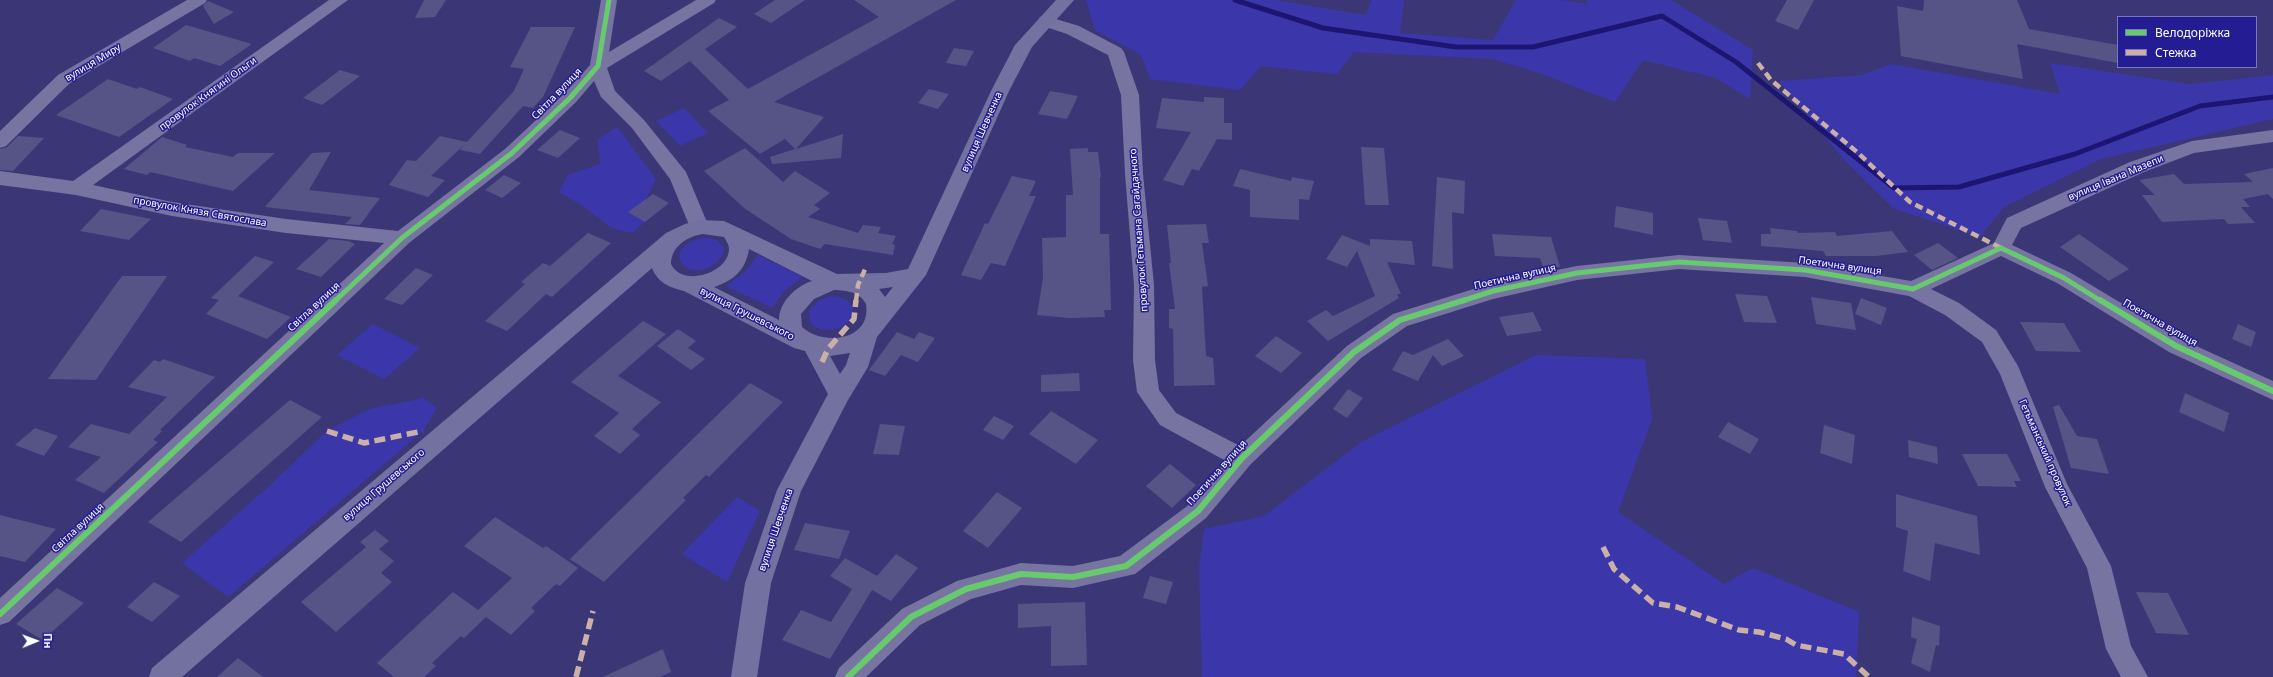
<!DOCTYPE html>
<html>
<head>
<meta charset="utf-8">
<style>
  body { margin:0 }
  #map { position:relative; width:2273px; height:677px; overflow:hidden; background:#3b3777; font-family:"Noto Sans",sans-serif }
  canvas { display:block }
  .legend { position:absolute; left:2117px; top:16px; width:140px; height:52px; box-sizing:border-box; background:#231c92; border:1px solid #7b77be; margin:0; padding:5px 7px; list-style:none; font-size:12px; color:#fff }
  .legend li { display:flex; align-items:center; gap:8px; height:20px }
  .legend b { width:20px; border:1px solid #7b77be }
  .north { position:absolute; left:16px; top:621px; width:40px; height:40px; -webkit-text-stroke:3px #231c92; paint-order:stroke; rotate:89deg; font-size:11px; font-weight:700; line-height:16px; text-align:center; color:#fff }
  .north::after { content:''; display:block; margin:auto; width:14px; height:18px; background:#fff; clip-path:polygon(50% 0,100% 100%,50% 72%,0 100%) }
</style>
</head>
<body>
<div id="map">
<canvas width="2273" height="677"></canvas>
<ul class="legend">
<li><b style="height:5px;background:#67ca6e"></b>Велодоріжка</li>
<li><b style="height:5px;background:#cab0a6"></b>Стежка</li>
</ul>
<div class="north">Пн</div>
</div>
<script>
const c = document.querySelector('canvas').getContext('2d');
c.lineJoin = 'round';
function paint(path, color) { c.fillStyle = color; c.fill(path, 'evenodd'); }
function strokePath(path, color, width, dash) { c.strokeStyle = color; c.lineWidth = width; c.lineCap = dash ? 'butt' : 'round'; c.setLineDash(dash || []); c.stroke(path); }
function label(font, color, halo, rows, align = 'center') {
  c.font = font + ' "Noto Sans",sans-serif'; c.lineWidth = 3; c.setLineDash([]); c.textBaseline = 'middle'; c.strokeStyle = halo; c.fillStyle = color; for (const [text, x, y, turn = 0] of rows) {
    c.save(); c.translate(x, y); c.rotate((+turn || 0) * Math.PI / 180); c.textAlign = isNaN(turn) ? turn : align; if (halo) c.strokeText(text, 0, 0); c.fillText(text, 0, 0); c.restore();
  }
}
const green = new Path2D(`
  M1086 0H1275L1365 15 1372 0H1404L1400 33 1493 40 1516 0H1562L1587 4V0H1671L1753 50 1750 99 1716 78 1643 60 1615 102 1539 73 1492 59 1354 52 1337 74 1261 66 1240 90 1150 79 1141 55 1095 30Z
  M2050 63 2190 84 2273 75V119L2101 159 2004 207 1980 237 1893 208 1845 161 1779 81 1862 75 1891 64 2060 94Z
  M684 108 708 133 680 146 656 121Z
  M617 127 656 179 641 208 645 222 632 233 612 228 581 205 559 192 568 175 600 164 598 139Z
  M710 238 717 240 724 248C723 269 685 281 679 257 682 242 697 238 710 238Z
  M758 255 803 277 784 291 772 308 726 286 745 272Z
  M831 296C845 297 856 302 852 318 841 331 822 335 810 322L809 311 818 301Z
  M373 324 420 348 384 379 337 355Z
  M1536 355 1645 359 1652 419 1618 512 1724 584 1753 568 1859 612 1856 677H1202L1199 569 1204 529 1264 516 1363 441Z
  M424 398 437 408 423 431 228 597 182 563 266 489 327 431 369 409Z
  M737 497 760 511 727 582 682 554Z`);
const stream = new Path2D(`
  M1235 0 1323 28 1456 47H1533L1662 16 1736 62 1894 188 1959 187 2075 154 2200 106 2273 97`);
const building = new Path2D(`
  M424 0H446L435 17 415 18Z
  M775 0H805L771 23 754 14Z
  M854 0H956L774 102 824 117 796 149 843 134 841 158 772 164 770 157 795 149 785 139 760 154 708 111 729 100 690 61 661 81 644 71 719 18 737 27 705 49 748 89 879 17Z
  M1787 0H1814L1798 30 1775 21Z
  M1924 0H2017L2029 29 2118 45V63L2017 44 2023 79 1901 56 1897 6 1923 11Z
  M208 1 234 12 214 24 203 6Z
  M186 25 252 44 220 66 194 58 190 61 153 48Z
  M531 27H575L543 97 533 108 523 106 480 154 460 150 463 146 431 176 445 180 428 197 389 185 407 160 416 161 440 136 467 142 514 91 524 69 510 67Z
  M954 48 974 51 966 66 946 63Z
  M340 70 360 76 322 105 303 98Z
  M108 79 137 89 140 87 173 99 119 137 56 115Z
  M929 89 949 94 938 109 918 103Z
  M1050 91 1078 96 1067 119 1038 114Z
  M1204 97 1224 98V123H1232V140L1217 139 1199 171 1192 169 1183 186 1163 180 1191 132 1156 128 1162 98 1204 102Z
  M560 130 580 138 558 158 537 150Z
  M18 136 44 138 13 171 0 170V149L7 147Z
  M162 137 187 145 185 147 233 157 238 153H275L233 191 150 172 147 175 124 169Z
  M1361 147 1384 148 1389 205H1365Z
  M745 148 783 182 795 171 830 193 814 205 820 209 808 217 858 233 863 225 881 227 878 233 896 236 892 244 895 245 893 255 825 244 820 249 791 239 744 208 704 171Z
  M1088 148V152H1098L1101 177H1100V234H1109L1111 310H1104L1105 317 1069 318 1037 315 1043 278 1042 238 1066 237V195H1073L1070 149Z
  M331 152 309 190 380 198 360 225 345 224 352 217 265 207 312 153Z
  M2273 168V199L2268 194 2243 199 2250 207H2241L2255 223 2228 224 2224 219 2162 222 2142 195H2155L2139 180 2174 174 2184 184 2253 182 2244 174Z
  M1240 169 1291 181 1292 177 1314 181 1309 200 1299 199V220L1250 217V190L1233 186Z
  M504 175 521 183 502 198 485 190Z
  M1012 176 1036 181 1029 196H1036L1005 266 991 263 981 280 961 275 985 223 988 224Z
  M1437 177 1465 181 1464 214 1452 212 1453 269 1432 266Z
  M653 194 669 203 645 222 628 212Z
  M1616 206 1653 213V235L1614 227Z
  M101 209 151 219 129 240 80 231Z
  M1698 218 1727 221 1732 243 1703 240Z
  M1206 224 1209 243H1202L1208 286 1202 287 1206 356 1213 358 1215 385 1174 386 1173 329 1169 328V309H1175L1169 263H1171L1167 225Z
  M1770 228 1797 231 1798 233 1835 232 1837 236 1892 231 1908 252 1876 256H1826L1823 251 1761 246V234H1771Z
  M588 233 611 243 552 297 546 294 507 331 485 321 525 284 521 282 543 263 550 266Z
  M1492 234 1551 237 1560 267H1543L1540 258 1495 256Z
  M2079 234 2129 269 2109 281 2060 247Z
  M1342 235 1370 246V239L1412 241 1415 265 1387 262 1401 294H1397L1399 298 1328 341 1307 321 1326 310 1333 316 1375 296 1357 251 1347 267 1326 259Z
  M329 239 348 241 355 244 321 277 296 269Z
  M1938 243 1958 258 1932 270 1914 255Z
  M255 256 274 262 238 296 291 317 267 339 206 314 219 300 211 298Z
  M416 268 433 275 402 305 384 299Z
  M122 276H167L96 380 48 379Z
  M1735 294 1767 296 1777 323 1744 322Z
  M1811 297 1851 303 1856 330 1816 324Z
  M1861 298 1887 308 1881 325 1855 314Z
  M1533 312 1542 331 1507 336 1499 317Z
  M643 321 666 334 618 376 661 402 632 429 640 435 620 454 594 436 619 413 571 382Z
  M2020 322 2064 323 2081 352 2036 351Z
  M2238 324 2256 332 2251 347 2232 339Z
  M678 329 696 341 688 348 705 359 691 370 657 346Z
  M897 332 914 339 919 332 935 338 918 362 901 355 885 376 869 370Z
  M1276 336 1302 353 1281 373 1255 356Z
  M1448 339 1464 356 1442 366 1433 355 1418 381 1392 370 1403 351 1413 355Z
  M163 359 215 377 160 430 162 431 153 440 158 442 104 493 75 480 101 457 68 447 91 424 129 434 167 397 128 387 154 360 160 362Z
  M1079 373 1080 391 1041 392V375Z
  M750 383 783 402 709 477 706 475 683 498 686 500 604 582 570 559Z
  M1348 389 1363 398 1347 418 1333 409Z
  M2185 393 2229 413 2224 432 2179 412Z
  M290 400 322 417 181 542 148 522Z
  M2059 405 2077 436 2097 439 2109 474 2071 468 2053 407Z
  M1051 411 1098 440 1076 464 1029 434Z
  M994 416 1014 426 1003 440 983 430Z
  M1728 422 1759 439 1750 454 1718 437Z
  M880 424 905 426 899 455 873 454Z
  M1824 425 1855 435 1852 464 1820 453Z
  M35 428 58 436 44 456 15 445Z
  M1908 440 1937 447 1938 464 1909 457Z
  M1962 454H2007L2021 481H2014L2017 487 1978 486Z
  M1170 464 1196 485 1172 508 1146 486Z
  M997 492 1022 508 988 548 963 531Z
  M1896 494 1977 516 1980 555 1935 543 1930 581 1903 571 1908 531 1896 527Z
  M0 515 56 529 25 562 0 556Z
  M495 517 543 548 546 546 578 568 560 586 556 584 531 608 535 611 511 635 486 617 464 638 461 636 432 663 436 666 424 677H394L377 663 453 592 478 610 512 578 464 546Z
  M805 523 850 531 839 559 794 550Z
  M375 530 389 541 379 549 394 561 381 573 392 582 336 632 301 602 366 547 360 542Z
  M896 554 918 568 891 601 872 590 830 659 782 640 801 610 831 622 852 589 830 576 845 558 877 576Z
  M1150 576 1173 582 1166 604 1143 598Z
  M154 582 180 596 152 622 127 607Z
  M57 588 84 603 43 640 16 624Z
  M2136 592 2168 593 2189 635 2156 633Z
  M1085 602 1087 665 1051 666V626L1018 628V604Z
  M1912 617 1940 626 1939 646 1936 645 1930 672 1911 663 1917 639 1911 637Z
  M663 649 671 672 660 677H603Z
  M238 658 263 677H217Z`);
const street = new Path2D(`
  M187 0H207L205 3 70 83 6 146 0 148V131L58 75Z
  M329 0H348L93 185 172 202 286 219 398 231 505 149 564 94 590 65 601 0H617L609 52 696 0H716L714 3 607 68 615 91 644 120 686 172 709 227 706 232 699 234 692 232 670 179 632 128 601 97 594 81 576 102 519 157 409 243 9 622 0 625V598L384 243 286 233 172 216 76 195 0 185V171L73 181Z
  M1046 16 1079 26 1121 48 1124 52 1139 95 1143 174 1154 285 1155 360 1159 390 1176 413 1240 446 1347 346 1393 314 1493 283 1577 266 1679 255 1805 263 1911 281 1994 243 2007 218 2130 162 2192 141 2273 130V142L2194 153 2144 172 2021 228 2012 245 2071 273 2183 340 2273 381V400L2169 352 2057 283 2001 256 1931 289 1959 303 1996 330 2018 366 2067 484 2111 566 2131 646 2148 677H2121L2106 649 2087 568 2045 487 2000 374 1982 342 1945 315 1909 296 1805 277 1679 269 1577 280 1493 299 1407 326 1361 358 1250 465 1206 518 1135 574 1073 588 1021 585 971 599 920 625 866 677H835L839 668 902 609 957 581 1021 563 1073 566 1120 556 1190 504 1226 461 1160 425 1137 392 1133 360 1134 285 1125 174 1121 95 1108 55 1067 34 1040 25 1038 21 1040 17Z`);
const secondary = new Path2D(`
  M1056 0H1074L1032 47 1010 89 926 275 877 337 868 367 848 400 801 491 771 583 757 677H731L745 583 777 490 828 394 805 351 794 348 684 291C669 287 658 283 652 268L182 677H149L152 668 666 233 685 224 700 220 724 221 837 274 886 273 908 269 992 89 1015 45ZM703 234 724 237C726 240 729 245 729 249 729 273 682 288 671 264 671 247 687 236 703 234ZM749 249 812 281C796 286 779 302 779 320L714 287C733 281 746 270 749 249ZM893 287 885 297 879 289ZM834 290C847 291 859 291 866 304 872 340 824 347 802 327L801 314 814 299ZM850 353 846 365 840 374 830 356Z`);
const quietFar1 = new Path2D(`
  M1758 63 1771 80 1857 152 1910 202 2001 248
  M856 301 858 285 866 267`);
const quiet = new Path2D(`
  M822 362 828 349 854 319 856 300
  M327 431 364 443 423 431
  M1603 547 1614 569 1653 603 1677 607 1739 630 1759 632 1786 639 1796 645 1844 654 1869 677
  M576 677 593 611`);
const cyclewayFar1 = new Path2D(`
  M335 301 402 238 512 153 570 98 598 66 609 0
  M1462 301 1493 291 1577 273 1679 262 1805 270 1913 289 2001 248 2064 278 2101 301`);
const cycleway = new Path2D(`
  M2100 300 2176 346 2273 391
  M0 614 336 300
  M848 677 911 617 966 589 1021 574 1073 577 1126 566 1198 511 1242 458 1354 352 1400 320 1465 300`);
const streetNames = [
  ["вулиця Миру",93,63,-31],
  ["провулок Княгині Ольги",208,94,-36],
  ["Світла вулиця",557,94,-46],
  ["вулиця Шевченка",982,132,-66],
  ["вулиця Івана Мазепи",2116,178,-23],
  ["провулок Князя Святослава",200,212,10],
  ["провулок Гетьмана Сагайдачного",1139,230,-94],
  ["Поетична вулиця",1840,266,8],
  ["Поетична вулиця",1515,277,-13],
  ["Світла вулиця",314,307,-43],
  ["вулиця Грушевського",747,314,27],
  ["Поетична вулиця",2160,323,30],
  ["Гетьманський провулок",2045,453,66],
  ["Поетична вулиця",1217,473,-48],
  ["вулиця Грушевського",384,485,-41],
  ["Світла вулиця",78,528,-43],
  ["вулиця Шевченка",776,530,-71]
];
paint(green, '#3c36ab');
strokePath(stream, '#1c1672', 5);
paint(building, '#565386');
paint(street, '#7774a2');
paint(secondary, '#73719f');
strokePath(quietFar1, '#cab0a6', 4.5, [8, 4.5]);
strokePath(quiet, '#cab0a6', 5.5, [11, 5.5]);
strokePath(cyclewayFar1, '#67ca6e', 5);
strokePath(cycleway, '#67ca6e', 6);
label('10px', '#fff', '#231c92', streetNames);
</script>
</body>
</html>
